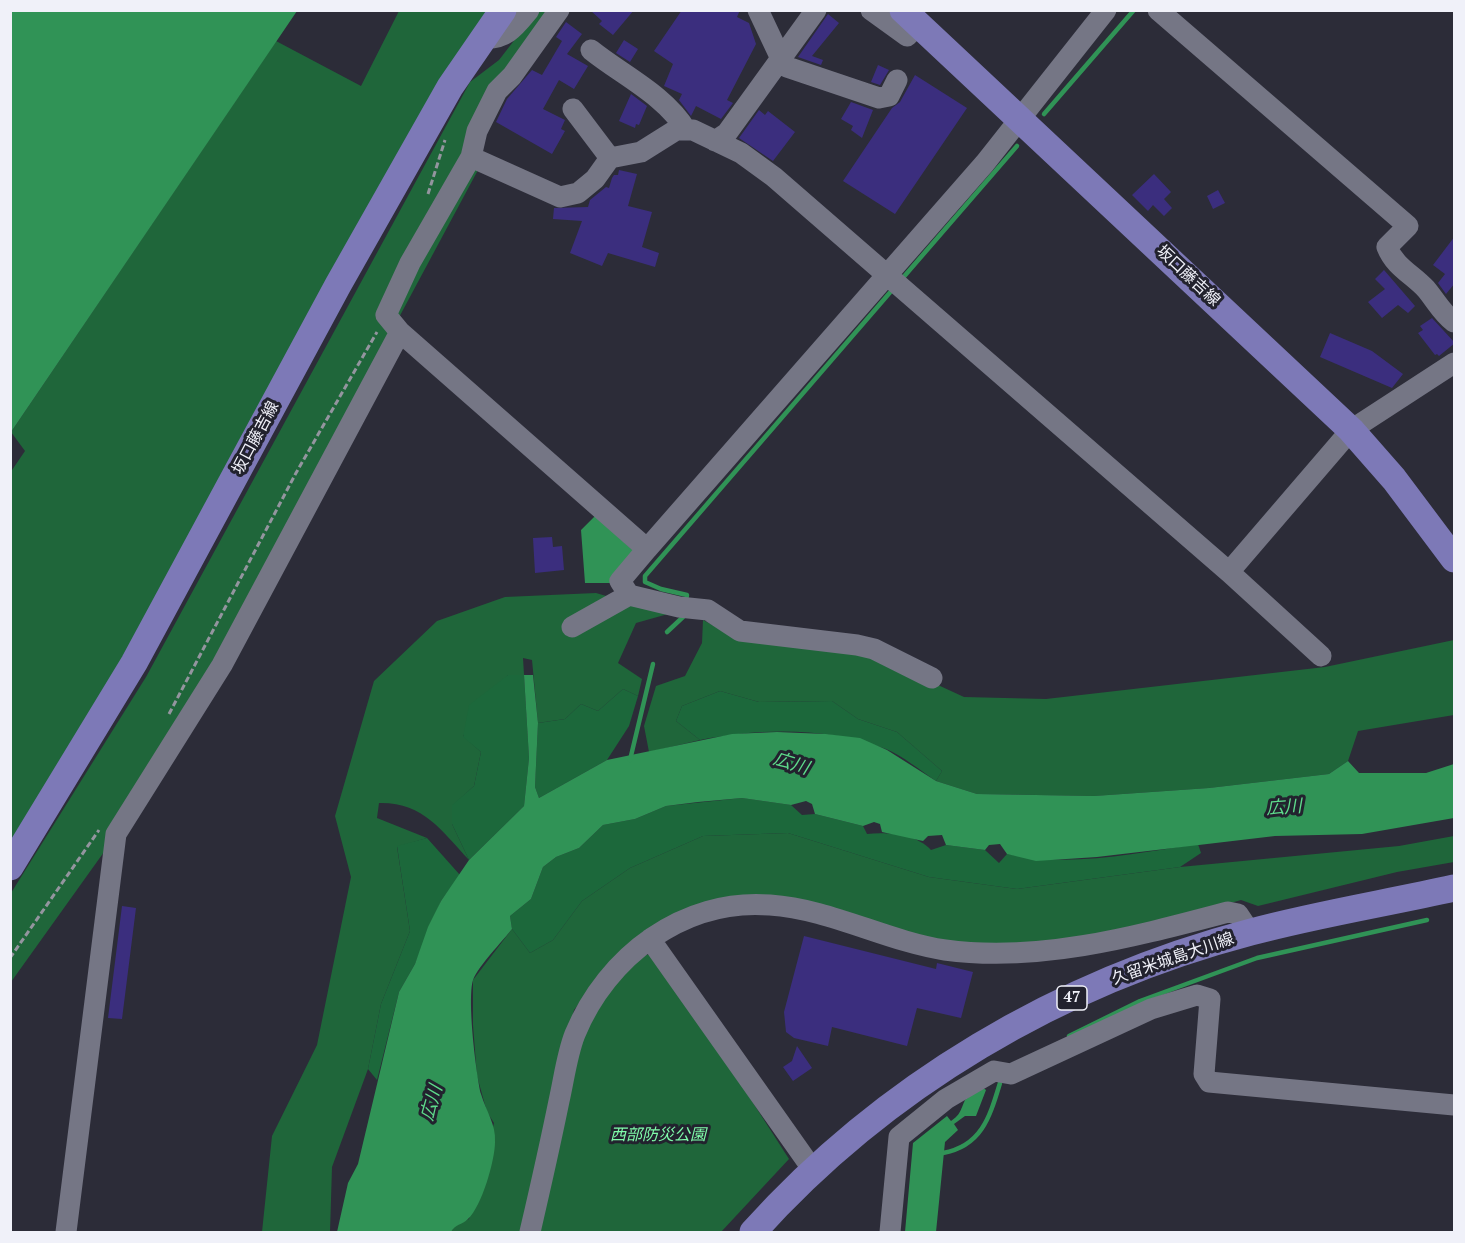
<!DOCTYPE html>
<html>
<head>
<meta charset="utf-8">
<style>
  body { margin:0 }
  #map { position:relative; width:1465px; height:1243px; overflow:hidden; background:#2c2c38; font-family:"PT Serif",serif }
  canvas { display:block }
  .frame { position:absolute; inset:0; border:12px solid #f0f1f9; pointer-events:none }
</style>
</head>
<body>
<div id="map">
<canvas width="1465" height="1243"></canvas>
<div class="frame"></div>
</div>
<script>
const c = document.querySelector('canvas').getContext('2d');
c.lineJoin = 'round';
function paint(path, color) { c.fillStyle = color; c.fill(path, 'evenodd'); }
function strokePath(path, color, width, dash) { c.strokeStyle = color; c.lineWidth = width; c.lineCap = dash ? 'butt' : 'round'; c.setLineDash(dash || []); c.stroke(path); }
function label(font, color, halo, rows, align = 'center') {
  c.font = font + ' "PT Serif","Noto Sans JP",serif'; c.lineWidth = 6; c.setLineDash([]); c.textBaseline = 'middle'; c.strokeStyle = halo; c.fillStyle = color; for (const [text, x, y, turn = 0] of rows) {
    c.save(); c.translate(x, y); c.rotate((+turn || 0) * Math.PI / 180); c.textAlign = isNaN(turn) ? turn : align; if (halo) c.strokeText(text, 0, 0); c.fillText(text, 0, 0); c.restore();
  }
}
const green = new Path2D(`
  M399 11H494L109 689 11 852 10 473 25 451 11 432 276 41 361 86Z
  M537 11H555L496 79 478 170 218 655 109 845 11 982V893L146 677 470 82 499 60Z
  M596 593 668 614 636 623 618 663 642 679 638 696 623 689 598 711 581 704 565 719 538 723 532 660 523 658 524 675H508L463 736 481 752 474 786 453 805 452 824 469 860C441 830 423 802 379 803L377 818 427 838 397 847 410 931 381 1004 368 1069 332 1167 330 1232H262L272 1136 317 1045 351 877 335 816 374 681 437 621 505 597Z
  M703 620 735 637 862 650 964 697 1046 699 1325 667 1454 640V715L1358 731 1348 761 1329 774 1209 788 1094 796 977 794 936 781 942 771 897 732 858 719 832 701 759 702 720 691 682 706 676 721 700 740 649 752 644 726 656 686 685 676 702 643Z
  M788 833 929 877 1017 889 1180 867 1399 846 1454 836V862L1397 872 1258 906 1241 900 1131 932 1016 945 923 940 743 897 614 959 574 1010 523 1232H451L454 1226 469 1219 494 1123 487 1112 477 1076 473 1025V980L512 929 530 953 553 940 582 901 630 868 703 836Z
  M651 954 716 1045 789 1159 721 1232H537L577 1049 588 1019 636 957Z`);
const forest = new Path2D(`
  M508 675H524L529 758 524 806 469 860 452 824V805L474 786 481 752 463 737 469 705Z
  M623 689 638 696 629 726 607 760 539 798 535 787 538 723 565 719 581 704 598 711Z
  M720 691 759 702 832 701 858 719 897 732 942 771 936 781C921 771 903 756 886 749 827 727 761 728 700 740L676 721 682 706Z
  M742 798 791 805 802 815 815 814 863 826 867 834C888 832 916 834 931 850L946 845 985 850 999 863 1007 854C1069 868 1136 853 1198 844L1201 853 1180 867 1017 889 929 877 788 833 703 836 630 868 582 901 553 940 530 953 512 929 510 916 531 899 543 867 556 857 579 848 603 825 635 819 666 806Z
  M427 838 460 875 441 901 415 964 399 992 377 1080 368 1069 381 1004 410 931 397 846Z`);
const water = new Path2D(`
  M11 10 297 11 11 432 10 11Z
  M595 516 635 552 610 583H585L581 530Z
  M524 675H533L538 723 535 787 539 798 607 760 732 734 777 732 826 734 860 738 887 750 936 781 977 794 1094 796 1209 788 1329 774 1348 761 1359 773H1426L1454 764V818L1362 834 1275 836 1097 857 1036 861 1007 854 1000 844 989 845 985 850 946 845 942 835 928 836 923 841 882 832 880 824 874 822 863 826 815 814 812 804 806 801 791 805 742 798 698 802 666 806 635 819 603 825 579 848 556 857 543 867 531 899 510 916 512 929C502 942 479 965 473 980 467 999 476 1073 481 1094 486 1111 496 1124 495 1142 495 1160 482 1206 468 1219 462 1225 455 1224 451 1232H337L348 1183 358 1164 399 992 415 964 428 927 441 901 469 860 524 806 529 758Z
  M982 1087 986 1090 976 1116H965L954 1124 958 1130 945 1142 936 1232H905L913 1143 947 1116 951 1121C961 1114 960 1111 965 1100Z`);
const stream = new Path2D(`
  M1044 114 1134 10
  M901 280 1017 146
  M686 601 687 595 661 589 645 582V576L893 289
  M667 632 683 617 684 612
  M630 760 653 664
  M1069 1036 1140 1001 1257 958 1427 920
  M943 1153C982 1146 990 1116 1000 1083`);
const building = new Path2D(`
  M590 10H634L613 35 599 24 602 21Z
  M682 10H740L737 17 749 23 756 44 727 100 733 103 721 119 696 106 691 116 679 100 682 94 664 86 673 64 654 51Z
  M828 14 839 23 812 56 823 60 821 65 798 57Z
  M566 22 582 34 567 54 588 66 574 89 559 80 543 109 565 120 561 129 565 131 552 154 496 122 507 99 532 70 542 75 562 41 556 37Z
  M624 40 638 49 630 62 616 53Z
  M878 65 889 70 880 85 871 82Z
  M915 75 967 108 895 214 843 181 892 108 900 102Z
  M631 94 647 106 639 125 636 124 635 128 619 121Z
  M851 102 873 110 862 138 851 130 853 126 841 119Z
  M759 110 765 115 768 111 795 132 773 161 739 138Z
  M619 170 637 174 628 206 652 212 642 247 659 253 655 267 608 253 602 266 570 253 582 221 553 219 554 208 588 207 590 200 606 187 609 188 612 178 614 175H618Z
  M1154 174 1171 192 1164 199 1172 208 1164 216 1153 205 1148 211 1132 195Z
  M1218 190 1225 203 1213 209 1207 196Z
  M1455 236V283L1446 294 1438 283 1445 274 1433 265Z
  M1384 270 1415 306 1408 313 1398 305 1382 318 1368 302 1385 289 1375 279Z
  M1432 318 1455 343 1439 356 1437 354 1435 355 1418 333 1423 330 1420 326Z
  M1330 333 1372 351 1403 374 1392 388 1320 357Z
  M552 537 553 547 562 546 564 570 535 573 533 538Z
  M122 906 136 908 122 1019 108 1018Z
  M804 936 936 969 937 963 973 972 961 1018 917 1008 907 1046 832 1027 828 1046 794 1038 786 1032 784 1012Z
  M797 1046 812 1068 793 1081 783 1067 792 1061Z`);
const path = new Path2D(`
  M428 194 445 140
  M169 714 296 473 377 332
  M10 958 99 830`);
const minor = new Path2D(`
  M758 10 783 63 787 67 879 98 889 96 897 80
  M871 10 907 36 918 25
  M1158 10 1408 226 1387 247C1395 267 1412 274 1426 289 1436 301 1442 313 1454 322
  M483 38C506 40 515 27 529 10
  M591 50C622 75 665 95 686 130
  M573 109 610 158
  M715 141 727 133 816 10
  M471 157 560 197 578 193 595 179 610 158 641 152 676 130H693L741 153 774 177 1229 572 1351 430 1454 363
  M400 332 386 315 410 263 471 157 477 131 497 91 512 76 559 10
  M1229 572 1321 656
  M629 595 620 581 647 549
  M572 627 629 595 679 607 708 610 740 631 857 645 874 649 932 678
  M650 939 813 1170
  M66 1232 116 834 222 665 400 332 647 549 985 163 1106 10
  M530 1232C540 1189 550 1145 559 1101 564 1079 567 1054 575 1034 607 956 684 898 770 905 830 909 886 941 945 950 1040 963 1137 936 1228 912L1238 914 1250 932
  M890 1232 899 1137 946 1099 994 1071 1011 1074 1151 1009 1197 995 1210 999 1204 1074 1209 1082 1454 1105`);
const major = new Path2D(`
  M903 10 1351 430 1394 479 1454 559
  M10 867 134 663 338 285 450 87 503 10
  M753 1232C884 1086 1060 982 1251 932 1318 914 1387 903 1454 888`);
const shields = [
  [1072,998,30]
];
const shieldNames = [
  ["47",1072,998]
];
const streetNames = [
  ["坂口藤吉線",1188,276,43],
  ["坂口藤吉線",256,438,-62],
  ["久留米城島大川線",1173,959,-19]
];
const parkNames = [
  ["西部防災公園",658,1135]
];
const waterNames = [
  ["広川",791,764,17],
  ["広川",1284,808,-4],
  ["広川",432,1103,-74]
];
paint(green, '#1f663a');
paint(forest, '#1c683b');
paint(water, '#309356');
strokePath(stream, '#309356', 4.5);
paint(building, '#3b2e7e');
strokePath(path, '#94959f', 3, [6, 3]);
strokePath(minor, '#757685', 21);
strokePath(major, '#7d79b7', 27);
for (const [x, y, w] of shields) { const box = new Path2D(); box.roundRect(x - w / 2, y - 12, w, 24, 4.5); c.fillStyle = '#22222e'; c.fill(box); strokePath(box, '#f0f1f9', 1.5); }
label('bold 15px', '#f0f1f9', null, shieldNames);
label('16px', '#f0f1f9', '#22222e', streetNames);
label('italic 16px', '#7ffba9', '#22222e', parkNames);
label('italic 18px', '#5edb8b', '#22222e', waterNames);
</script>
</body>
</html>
